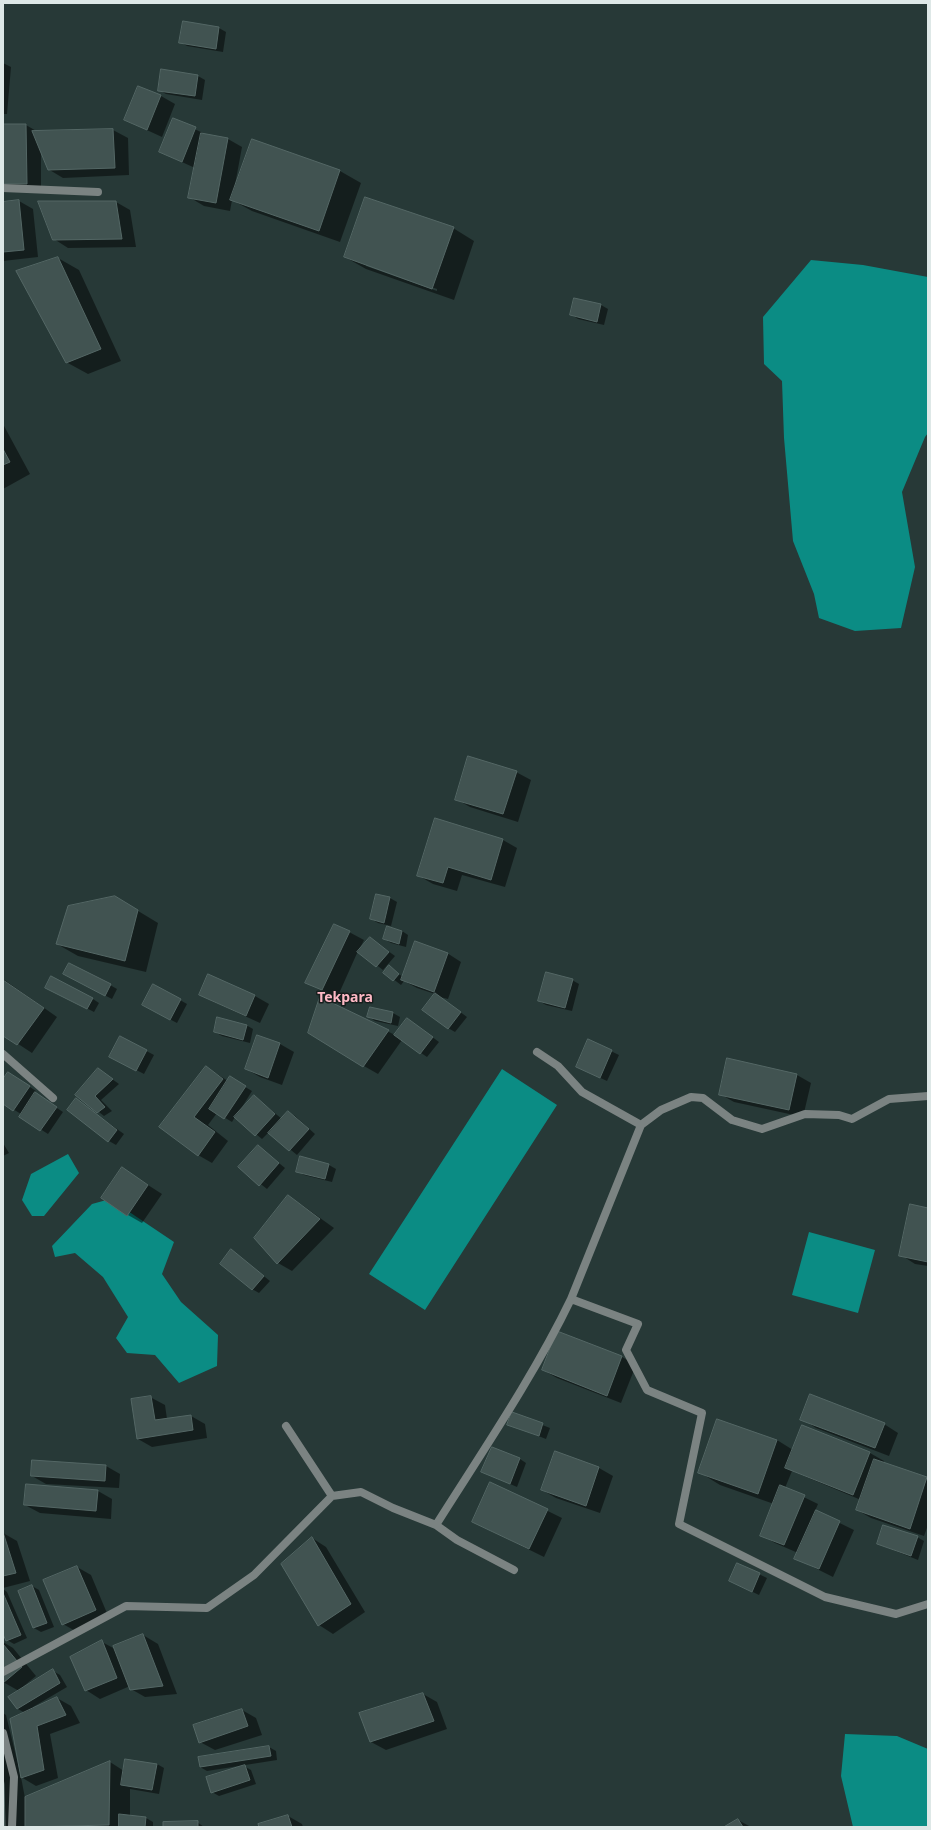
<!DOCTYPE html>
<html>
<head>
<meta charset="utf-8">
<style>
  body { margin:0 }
  #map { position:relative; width:931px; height:1830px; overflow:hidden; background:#273937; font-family:"Noto Sans",sans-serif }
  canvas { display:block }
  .frame { position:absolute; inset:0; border:4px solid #dee8e7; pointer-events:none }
</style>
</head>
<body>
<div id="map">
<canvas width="931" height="1830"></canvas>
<div class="frame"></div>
</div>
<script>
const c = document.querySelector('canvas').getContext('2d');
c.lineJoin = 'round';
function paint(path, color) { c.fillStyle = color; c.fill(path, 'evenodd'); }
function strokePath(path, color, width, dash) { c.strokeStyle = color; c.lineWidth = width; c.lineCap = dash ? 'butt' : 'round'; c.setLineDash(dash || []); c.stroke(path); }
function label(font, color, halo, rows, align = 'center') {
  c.font = font + ' "Noto Sans",sans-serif'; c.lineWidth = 3; c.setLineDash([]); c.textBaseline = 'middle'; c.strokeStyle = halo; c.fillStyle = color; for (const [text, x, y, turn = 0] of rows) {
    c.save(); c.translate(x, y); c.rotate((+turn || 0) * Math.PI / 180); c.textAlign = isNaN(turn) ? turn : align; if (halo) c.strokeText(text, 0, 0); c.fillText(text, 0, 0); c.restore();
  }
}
const water = new Path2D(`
  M811 260 863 265 928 277V433L925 437 902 492 915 567 901 628 855 631 819 618 814 594 793 541 784 438 782 381 764 364 763 317Z
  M502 1069 557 1105 425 1310 369 1274Z
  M68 1154 79 1173 44 1216H32L22 1200 31 1174Z
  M110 1199 174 1242 162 1274 181 1302 218 1335 217 1366 179 1383 155 1355 127 1353 116 1338 128 1317 103 1277 75 1253 55 1257 52 1246 92 1204Z
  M809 1232 875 1250 858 1313 792 1295Z
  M845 1734 897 1736 928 1749V1827H853L841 1776Z`);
const shadow = new Path2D(`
  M219 28 226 32 223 52 187 46 180 42Z
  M3 63 11 67 7 114H3Z
  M198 76 205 80 202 100 166 94 159 90Z
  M138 87 161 96 175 104 162 137 125 120Z
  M174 119 207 135 228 139 242 147 235 185 252 140 340 171 361 183 340 242 252 211 232 200 230 211 204 206 189 197 195 168 160 152Z
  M3 125H26L38 132 113 130 128 138 129 175 63 178 48 169 41 150V192H3Z
  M19 201 33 209 38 257 3 261V203Z
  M116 202 130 210 136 247 68 248 54 239Z
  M453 228 474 241 454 300 366 269 345 257ZM366 264 437 289V291L366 266Z
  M58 258 79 270 121 361 88 374 66 362Z
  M575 299 601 305 608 309 604 325 578 319 572 315Z
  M3 424 30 474 3 489Z
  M516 772 531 780 518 822 470 807 456 799Z
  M503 840 517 848 505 887 462 875 457 891 433 884 419 876Z
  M115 897 158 923 146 972 78 956 57 944Z
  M390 898 397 902 391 926 378 923 371 919Z
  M402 931 408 935 406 947 391 943 384 939Z
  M349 932 364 940 359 950 370 938 395 956 383 970 358 951 337 998 307 982Z
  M447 953 461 962 448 999 440 997 467 1017 455 1032 448 1028 435 994 417 988 404 981 401 985 384 972 389 967 403 977Z
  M71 978 110 985 117 989 112 999Z
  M3 979 57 1017 32 1053 3 1034Z
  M572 980 579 984 572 1011 546 1005 539 1001Z
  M53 991 93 999 99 1003 94 1012Z
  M200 994 255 996 269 1004 260 1023 214 1002Z
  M321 998 395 1035 408 1019 439 1042 427 1057 402 1040 378 1074 364 1066Z
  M180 1000 187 1004 177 1023 150 1009Z
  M370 1008 393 1013 400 1017 398 1026 375 1021 369 1017Z
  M246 1025 253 1029 250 1043 222 1036 215 1032Z
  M258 1036 280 1044 294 1052 282 1085 260 1077 246 1069Z
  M120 1037 154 1055 144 1074 117 1060Z
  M588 1040 619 1055 607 1081 577 1067Z
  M206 1067 228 1081 230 1078 252 1091 239 1112 254 1096 282 1119 288 1112 295 1116 315 1134 297 1155 269 1132 262 1139 235 1117 232 1122 217 1113 208 1125 228 1141 212 1163 198 1155 161 1127Z
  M98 1069 119 1084 101 1100 112 1111 104 1116 76 1094Z
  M797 1075 811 1083 803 1117 734 1102 720 1094Z
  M15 1077 36 1091 34 1093 63 1112 48 1134 20 1116 21 1114 3 1103V1081Z
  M76 1100 124 1134 116 1145 109 1141Z
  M3 1143 9 1153 3 1156Z
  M258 1146 285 1168 267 1189 239 1167Z
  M329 1165 336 1169 332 1182 304 1175 297 1171Z
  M123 1169 162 1194 142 1223 128 1215Z
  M288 1197 302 1205 334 1228 292 1271 278 1263Z
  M928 1209V1266L915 1264 901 1255Z
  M232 1251 270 1281 259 1293 252 1289Z
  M558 1332 622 1357 636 1365 621 1403 557 1378 543 1370Z
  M150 1397 165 1405 167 1419 191 1416 205 1424 207 1438 152 1447 138 1439Z
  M512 1413 550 1428 546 1439 508 1424Z
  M802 1419 884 1424 898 1433 889 1456 816 1428Z
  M777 1440 793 1450 870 1453 884 1461 883 1463 928 1478V1525L924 1536 871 1518 857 1510 861 1500 792 1471 785 1488 818 1504 815 1511 854 1530 833 1577 795 1558 798 1553 775 1543 761 1535 774 1504 720 1485 699 1472Z
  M555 1452 599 1468 613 1476 600 1513 556 1498 542 1490Z
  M520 1459 526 1463 517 1487 483 1472Z
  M106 1466 120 1474 119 1488 46 1484 32 1476Z
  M491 1483 562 1518 544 1557 473 1522Z
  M27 1485 98 1491 112 1499 111 1519 40 1513 25 1505Z
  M3 1533 17 1541 30 1581 3 1588Z
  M917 1537 924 1541 918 1560 878 1544Z
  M312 1538 326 1547 365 1612 333 1634 319 1625 282 1564Z
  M738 1564 767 1578 759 1595 730 1581Z
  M77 1567 91 1575 109 1618 77 1632 63 1624Z
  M32 1586 39 1590 54 1627 41 1632 34 1628 19 1591Z
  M3 1589 7 1592 27 1638 14 1644 7 1640 3 1632Z
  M143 1635 158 1644 177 1694 145 1697 131 1689 130 1686 100 1699 86 1690 102 1642 115 1649Z
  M3 1642 13 1648 36 1676 19 1690 20 1691 53 1671 60 1675 67 1687 33 1707V1709L57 1698 71 1706 80 1723 50 1734 58 1778 36 1786 21 1777 25 1798 110 1762 124 1771 157 1764 164 1768 159 1794 130 1789V1816L146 1818 153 1822V1827H3V1713L6 1715 19 1768H20L25 1713 18 1709 19 1691 3 1682Z
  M423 1694 437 1702 447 1729 386 1750 371 1742 360 1714Z
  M242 1710 256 1718 262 1735 215 1750 200 1742Z
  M269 1747 276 1751 277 1760 207 1771 200 1767Z
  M244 1766 251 1770 256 1784 219 1796 212 1792Z
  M288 1816 302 1824 303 1827H260Z
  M738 1820 751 1827H726Z
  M197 1822 204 1827H164Z`);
const building = new Path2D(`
  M183 21 219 27 216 49 179 43Z
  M161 69 198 75 195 96 158 91Z
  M138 86 161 95 147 130 124 120Z
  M173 118 196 127 182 162 159 152Z
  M3 124H26L27 184H3Z
  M113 129 115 168 48 170 32 131Z
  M201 133 228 138 216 203 188 198Z
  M252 139 340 170 319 231 230 200Z
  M365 197 454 227 432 289 344 257Z
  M19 200 24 250 3 252V202Z
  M38 201H116L122 239 53 240Z
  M58 257 101 349 66 363 16 271Z
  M574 298 601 304 597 322 570 315Z
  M3 449 10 462 3 465Z
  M468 756 517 771 503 814 455 800Z
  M435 818 503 839 491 880 448 867 443 883 417 876Z
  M376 894 390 897 384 923 370 919Z
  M115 896 138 910 125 961 56 944 68 906Z
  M334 924 350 931 322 990 305 983Z
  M387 926 402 931 399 944 383 939Z
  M370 937 389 952 376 967 357 952Z
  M415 941 448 953 434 992 401 980Z
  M69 963 111 984 105 996 63 974Z
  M389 965 399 974 393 981 383 973Z
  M546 972 573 979 565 1008 538 1001Z
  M208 974 255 995 246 1016 199 995Z
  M51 976 93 998 87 1009 45 988Z
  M3 980 44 1008 17 1045 3 1036Z
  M153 984 181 999 170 1020 142 1005Z
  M435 993 461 1012 448 1029 422 1010Z
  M320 997 389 1030 363 1067 308 1033Z
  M370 1007 393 1012 391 1023 367 1017Z
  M217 1017 247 1025 243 1040 214 1032Z
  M407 1018 433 1037 420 1054 394 1035Z
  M257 1035 280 1043 268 1078 245 1069Z
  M120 1036 147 1050 136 1071 109 1057Z
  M588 1039 612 1050 600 1078 576 1067Z
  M727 1058 797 1074 789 1110 719 1095Z
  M206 1066 223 1079 194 1117 215 1132 198 1156 159 1127Z
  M98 1068 113 1079 95 1096 105 1107 97 1113 75 1095Z
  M8 1072 30 1086 13 1111 3 1104V1079Z
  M230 1076 246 1086 224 1119 209 1109Z
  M35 1092 57 1107 40 1131 19 1117Z
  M254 1095 275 1114 255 1136 234 1117Z
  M76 1098 117 1130 108 1142 67 1110Z
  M288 1111 309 1129 289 1151 268 1133Z
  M258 1145 279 1163 259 1186 238 1167Z
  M300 1156 329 1164 325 1179 296 1172Z
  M122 1167 148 1185 127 1216 101 1198Z
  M288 1195 320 1219 277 1264 254 1238Z
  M910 1204 928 1208V1262L899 1256Z
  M231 1249 264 1276 252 1290 220 1264Z
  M557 1331 622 1356 607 1396 542 1370Z
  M810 1394 885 1423 875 1448 800 1420Z
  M151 1396 155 1420 191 1415 193 1430 137 1439 131 1399Z
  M512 1412 543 1423 539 1436 507 1425Z
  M717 1419 777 1440 758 1494 698 1473Z
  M802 1425 870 1452 853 1495 785 1468Z
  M492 1447 520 1458 510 1484 481 1472Z
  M555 1451 599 1467 586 1506 541 1490Z
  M874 1459 927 1477 910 1529 856 1510Z
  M32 1460 106 1465 105 1481 31 1476Z
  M490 1482 548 1509 529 1549 472 1522Z
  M26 1484 98 1490 96 1511 24 1505Z
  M780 1485 805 1495 784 1545 760 1536Z
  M816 1510 840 1521 819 1569 794 1559Z
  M883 1525 918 1536 911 1556 877 1544Z
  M3 1532 16 1573 3 1576Z
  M312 1537 351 1604 318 1626 281 1564Z
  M737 1563 760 1573 752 1592 729 1581Z
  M77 1566 96 1610 62 1625 43 1580Z
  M32 1585 47 1623 33 1628 18 1591Z
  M3 1593 21 1635 6 1641 3 1634Z
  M143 1634 163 1686 130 1690 113 1646Z
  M102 1640 117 1678 85 1691 70 1657Z
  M3 1644 22 1667 3 1683Z
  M53 1669 60 1683 17 1709 8 1697Z
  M423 1693 434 1721 370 1742 359 1713Z
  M57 1697 66 1715 37 1726 44 1770 21 1778 10 1719Z
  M242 1709 248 1726 199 1743 193 1725Z
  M269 1746 271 1756 200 1767 198 1757Z
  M125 1759 157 1764 152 1790 121 1785Z
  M110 1761 109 1825 25 1827V1797Z
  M245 1765 250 1780 211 1793 206 1777Z
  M3 1778 4 1784 5 1827H3Z
  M119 1814 146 1817 145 1827H119Z
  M288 1815 292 1827H259L258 1824Z
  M738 1819 743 1827H724Z
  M198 1821V1827H163V1822Z`);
const minor = new Path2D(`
  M3 188 98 192
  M537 1052 558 1066 582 1092 641 1125
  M3 1054 53 1098
  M571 1299 638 1324 626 1350 647 1390 702 1413 679 1524 825 1597 896 1614 928 1604
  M332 1496 361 1492 393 1508 436 1525 457 1540 514 1570
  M436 1525C482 1452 534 1376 571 1299L641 1125 661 1110 691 1097 703 1098 732 1120 762 1129 805 1114 839 1115 852 1119 889 1099 928 1096
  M3 1672 126 1606 207 1608 254 1575 332 1496 286 1426
  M3 1733 14 1777 12 1827`);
const quarterNames = [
  ["Tekpara",345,998]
];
paint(water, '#0b8c84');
paint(shadow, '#0007');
paint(building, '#415351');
strokePath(building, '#546765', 1);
strokePath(minor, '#7b8382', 8);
label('bold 14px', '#feb9c5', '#171e1d', quarterNames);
</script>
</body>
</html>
